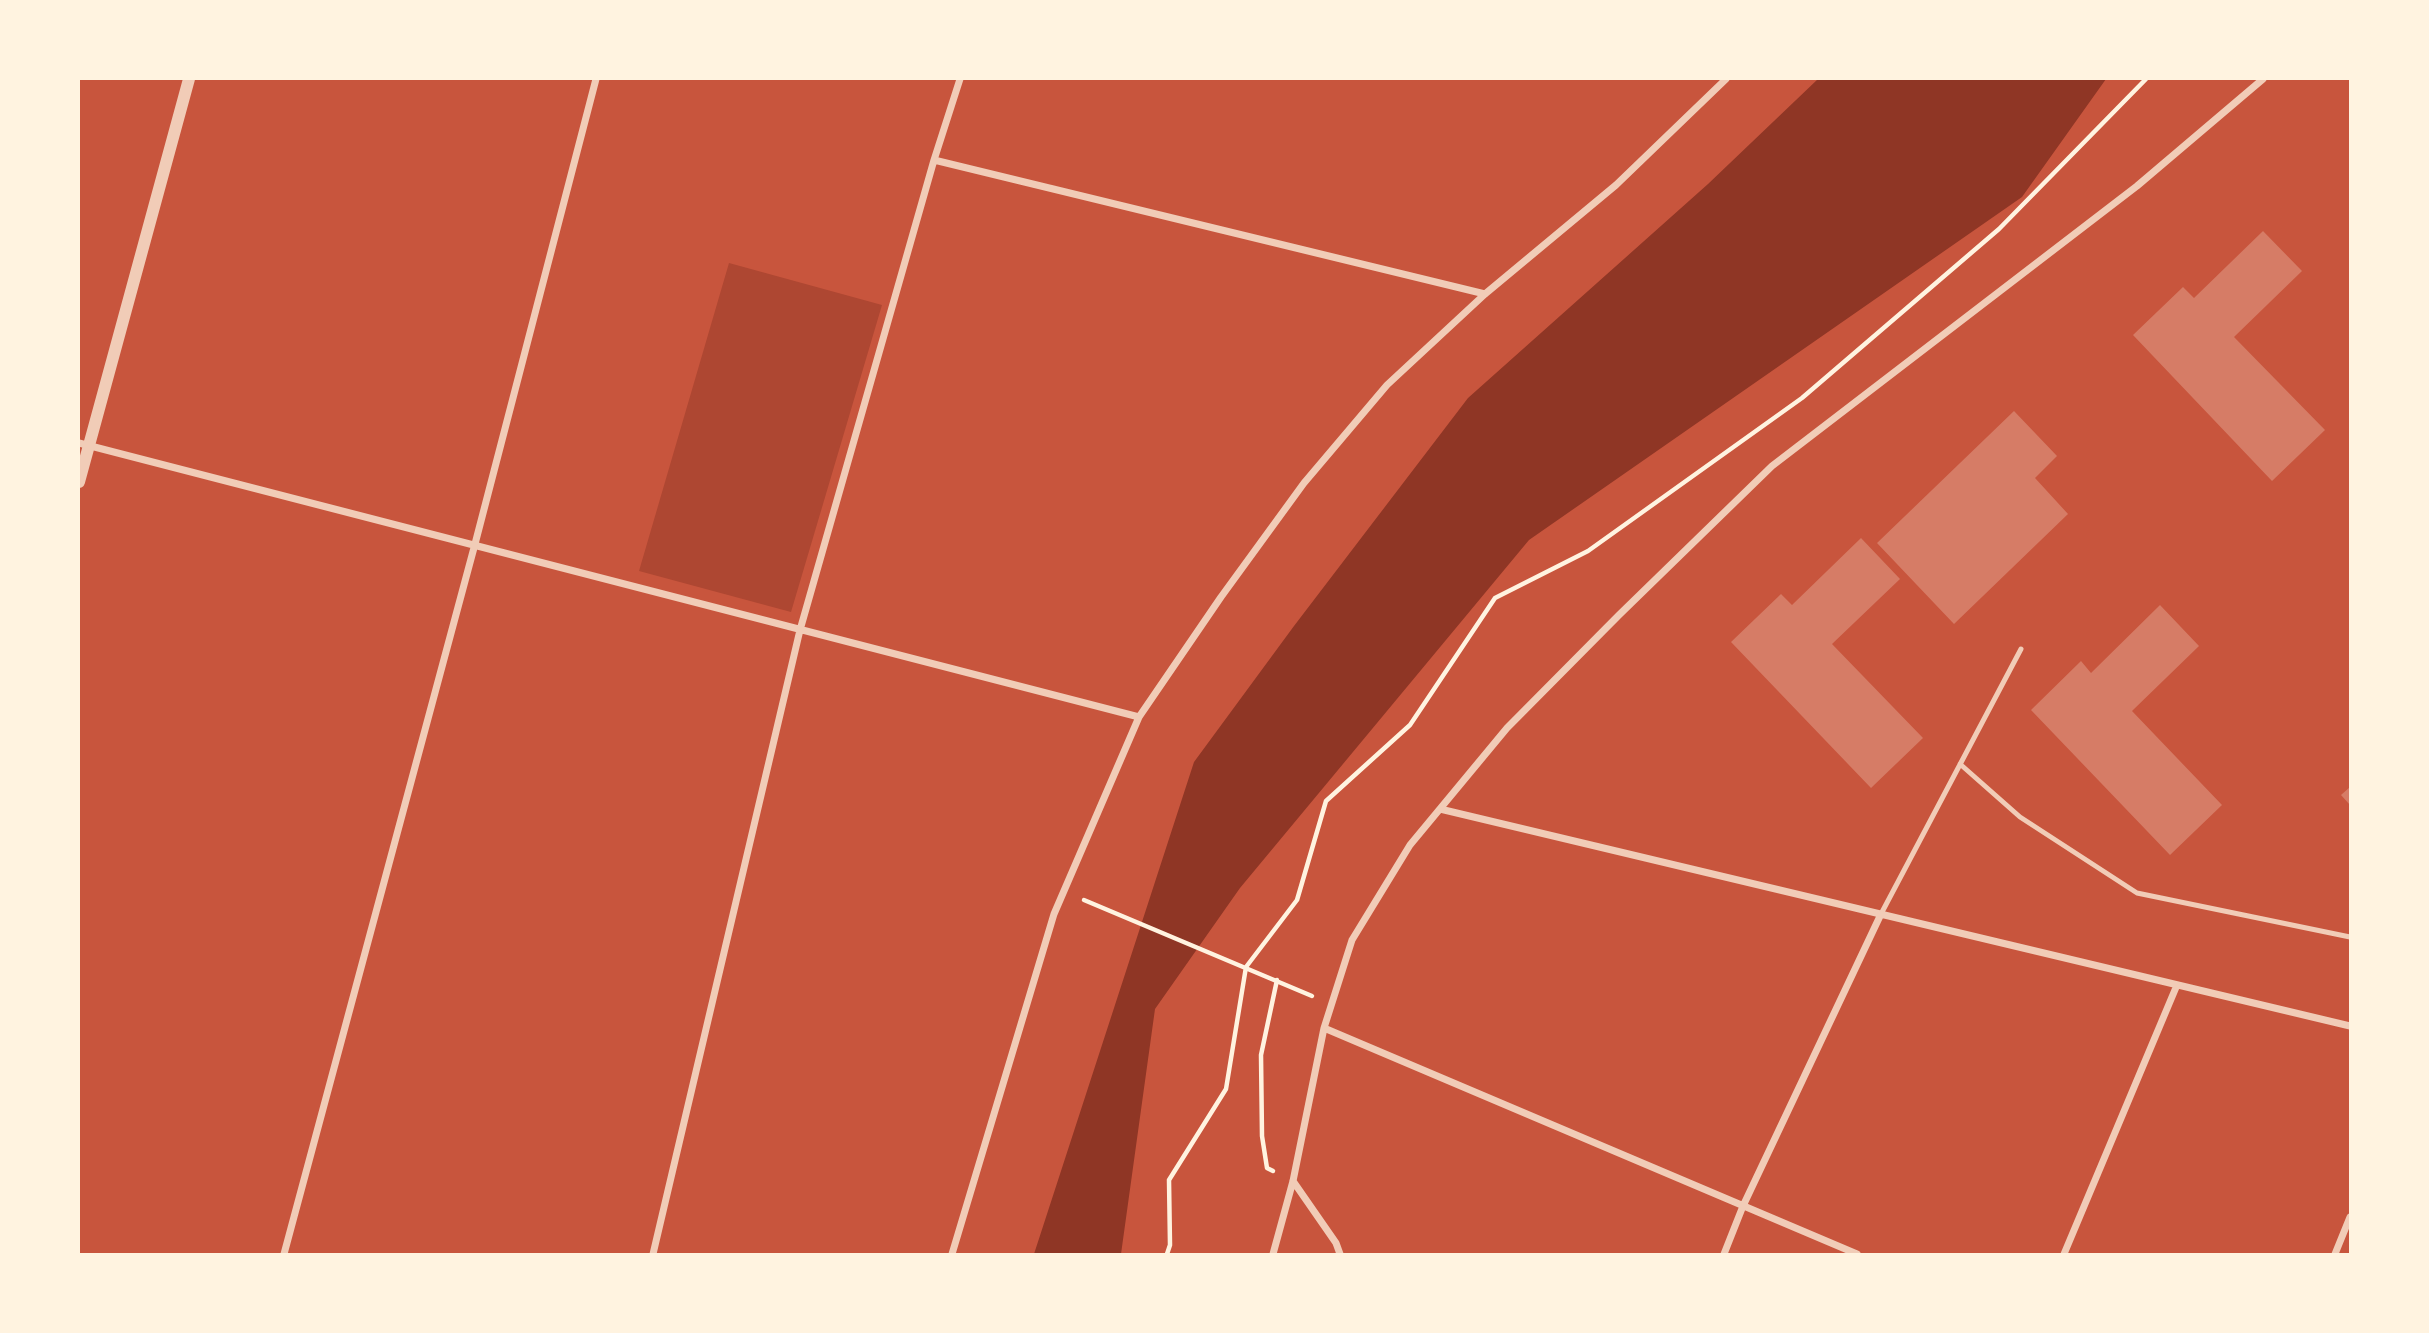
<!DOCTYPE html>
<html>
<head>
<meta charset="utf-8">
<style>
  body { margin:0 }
  #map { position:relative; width:2429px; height:1333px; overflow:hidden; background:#c8553d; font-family:"PT Sans Narrow",sans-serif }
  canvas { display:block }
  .frame { position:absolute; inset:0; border:80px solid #fff3e0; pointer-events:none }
</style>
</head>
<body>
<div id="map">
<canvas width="2429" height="1333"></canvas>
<div class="frame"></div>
</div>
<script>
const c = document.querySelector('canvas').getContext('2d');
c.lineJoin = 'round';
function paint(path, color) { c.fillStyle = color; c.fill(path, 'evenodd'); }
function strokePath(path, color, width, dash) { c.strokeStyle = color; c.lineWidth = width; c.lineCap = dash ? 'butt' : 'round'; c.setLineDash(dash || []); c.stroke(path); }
const green = new Path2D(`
  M729 263 882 305 791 612 639 571Z`);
const water = new Path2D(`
  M1818 79H2106L2022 197 1529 540 1240 888 1155 1009 1121 1254H1034L1194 762 1294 626 1468 398 1708 184Z`);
const building = new Path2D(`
  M2263 231 2302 271 2234 337 2325 430 2272 481 2133 335 2183 287 2194 298Z
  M2014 411 2057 456 2035 478 2068 514 1954 624 1877 543Z
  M1861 538 1900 579 1832 644 1923 738 1871 788 1731 642 1781 594 1792 605Z
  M2160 605 2199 646 2132 711 2222 805 2170 855 2031 710 2081 661 2091 673Z
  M2350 787V805L2341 795Z`);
const path = new Path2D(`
  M1084 900 1312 996
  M1273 1171 1267 1168 1262 1136 1261 1055 1277 980
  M1167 1254 1170 1245 1169 1180 1226 1089 1246 967 1297 900 1326 801 1410 725 1495 598 1588 551 1802 398 1999 229 2146 79`);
const service = new Path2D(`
  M1960 764 2020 817 2137 893 2350 937
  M1881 914 2021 649`);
const minor = new Path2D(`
  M934 160 1485 294
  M79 443 1139 717
  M1440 809 2350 1026
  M1324 1028 1857 1254
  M1293 1181 1336 1243 1340 1254
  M284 1254 475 544 596 79
  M653 1254 800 630 934 160 960 79
  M952 1254 1054 914 1139 717 1221 597 1304 483 1387 385 1485 294 1616 185 1726 79
  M1273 1254 1293 1181 1324 1028 1352 940 1410 845 1507 728 1619 615 1772 466 2137 186 2263 79
  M1724 1254 1743 1206 1881 914
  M2064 1254 2177 985
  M2335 1254 2350 1217`);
const tertiary = new Path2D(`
  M79 482 189 79`);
paint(green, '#ae4732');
paint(water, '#8f3625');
paint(building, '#d67c66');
strokePath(path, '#fff3e0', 4.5);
strokePath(service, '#f1ccb7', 5);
strokePath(minor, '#f1ccb7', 7);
strokePath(tertiary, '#f1ccb7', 12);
</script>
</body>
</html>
